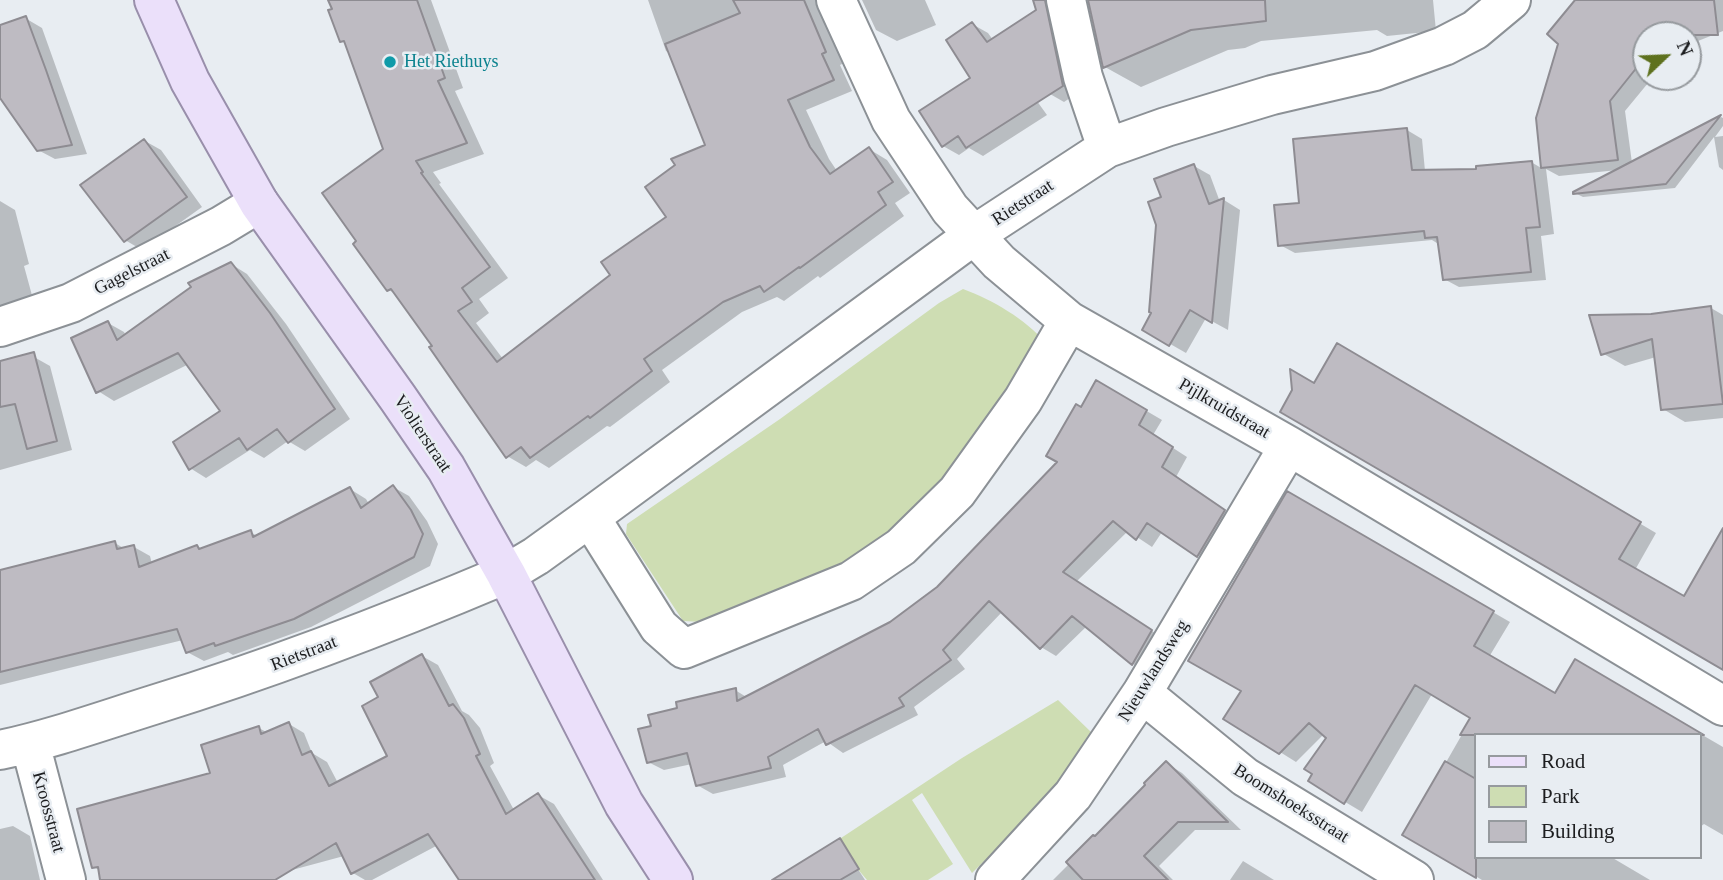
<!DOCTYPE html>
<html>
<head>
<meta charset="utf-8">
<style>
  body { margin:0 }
  #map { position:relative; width:1723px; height:880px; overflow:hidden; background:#e8edf2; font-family:"Times New Roman",serif }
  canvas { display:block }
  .legend { position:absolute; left:1474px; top:733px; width:228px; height:126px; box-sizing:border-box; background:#e8edf2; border:2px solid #969a9e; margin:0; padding:9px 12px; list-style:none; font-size:21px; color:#1c1d1f }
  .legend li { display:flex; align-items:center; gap:14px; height:35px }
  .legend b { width:35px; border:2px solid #969a9e }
  .north { position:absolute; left:1632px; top:21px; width:70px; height:70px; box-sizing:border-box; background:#e8edf2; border:2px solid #969a9e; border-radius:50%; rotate:67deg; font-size:19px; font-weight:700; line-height:28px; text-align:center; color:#1c1d1f }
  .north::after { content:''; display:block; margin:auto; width:24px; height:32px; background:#5e711e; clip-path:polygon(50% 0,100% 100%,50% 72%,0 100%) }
</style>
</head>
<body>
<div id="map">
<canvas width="1723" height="880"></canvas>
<ul class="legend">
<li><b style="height:9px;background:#ebe0fa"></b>Road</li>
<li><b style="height:19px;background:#ceddb3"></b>Park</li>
<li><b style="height:19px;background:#bebbc2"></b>Building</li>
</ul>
<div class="north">N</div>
</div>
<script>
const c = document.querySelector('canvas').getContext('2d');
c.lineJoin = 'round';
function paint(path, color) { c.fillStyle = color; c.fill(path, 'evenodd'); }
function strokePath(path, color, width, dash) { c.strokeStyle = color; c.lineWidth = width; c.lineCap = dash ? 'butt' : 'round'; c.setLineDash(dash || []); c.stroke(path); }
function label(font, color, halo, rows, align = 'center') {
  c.font = font + ' "Times New Roman",serif'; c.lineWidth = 5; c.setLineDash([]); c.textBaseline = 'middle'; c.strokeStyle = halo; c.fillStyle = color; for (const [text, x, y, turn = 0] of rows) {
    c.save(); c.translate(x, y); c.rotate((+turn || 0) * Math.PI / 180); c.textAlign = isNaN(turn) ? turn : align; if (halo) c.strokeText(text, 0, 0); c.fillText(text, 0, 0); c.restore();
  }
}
const green = new Path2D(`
  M963 289C993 300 1025 319 1046 343L955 469 866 554 702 622 683 621 626 534 627 524 780 419 939 303Z
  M1058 700 1091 732 1055 786 1016 830 972 873 922 793 912 800 953 864 928 880H867L835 842 962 758Z`);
const shadow = new Path2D(`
  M330 0H431L463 88 455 91 484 154 433 172 441 183 439 184 508 278 479 299 489 313 476 323 503 359 613 276 669 217 707 146 671 54 666 51 648 0H824L852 59 840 65 852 91 806 110 829 159 837 171 869 149 887 160 910 193 895 203 904 216 820 278 818 276 784 301 777 297 742 312 662 370 670 382 610 427 607 426 549 468 536 460 526 467 507 456 435 346 397 295 389 290 385 150 347 44 341 41Z
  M862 0H925L936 25 897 41 876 30Z
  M1090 0H1433L1436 31 1387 36 1377 30 1261 41 1245 48 1228 50 1141 87 1105 67Z
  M1577 0H1723V31L1688 45V35H1646V77H1653L1625 111 1632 163 1721 117 1723 118V126L1715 137 1723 136V170L1719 167 1714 137 1675 188 1583 197 1575 193 1618 170 1559 176 1546 169 1554 234 1541 236 1546 280 1459 287 1444 279 1440 245 1432 240 1295 253 1280 245 1301 205 1407 130 1422 139 1425 171H1478L1531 162 1543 169 1538 118Z
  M1045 6 1059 14 1076 94 1064 102 1050 94Z
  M25 18 42 28 87 154 55 159 38 150 0 95V27Z
  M972 24 988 33 1047 115 983 156 969 148 959 155 943 146 972 78Z
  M145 141 161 150 202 207 142 250 125 240Z
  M1194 166 1210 175 1220 202 1224 200 1240 210 1228 330 1206 318 1186 353 1144 329 1154 313 1163 198Z
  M0 201 15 210 29 264 24 266 33 299 0 308Z
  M231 264 247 274 286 324 350 419 305 451 288 441 264 458 250 450 206 478 190 468 223 412 189 364 114 401 98 391 108 323 124 332 126 336Z
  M1711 308 1723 315V418L1685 422 1663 409 1656 357 1625 366 1602 353 1651 316Z
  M1338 345 1656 533 1635 570 1685 598 1723 570V668L1314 385Z
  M34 357 50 366 72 450 0 470V364Z
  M1097 382 1162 420 1153 435 1187 457 1176 477 1240 521 1213 564 1162 532 1152 547 1128 531 1076 582 1166 640 1148 672 1133 664 1087 626 1056 656 1041 647 1003 611 957 659 965 669 914 707 918 715 843 753 826 741 783 765 786 777 713 794 697 785 692 764 664 770 648 762 653 728 679 709 735 690 748 698 891 623 938 588 1060 462 1081 409Z
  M393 487 409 496 427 521 438 544 430 566 311 627 233 655 228 652 204 661 187 652 183 640 0 685V572L115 543 125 549 134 547 150 556 152 564 197 547 202 550 251 532 258 537 350 489 366 499 369 504Z
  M1288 494 1510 622 1489 657 1555 696 1575 661 1723 747V835L1704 824 1700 827V735H1476V857H1611L1650 880H1482L1405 834 1472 717 1432 694 1362 812 1310 781 1328 737 1324 734 1296 762 1280 752 1243 690Z
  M422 656 438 665 462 711 469 715 480 728 494 763 490 766 514 810 538 795 554 804 603 880H464L438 845 372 880H365L353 873 344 856 255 880H116L94 867 212 775 259 728 268 733 289 724 304 733 312 753 327 762 338 783 389 757 381 698Z
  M1166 763 1182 773 1241 830H1195L1159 866 1173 880H1053L1148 785Z
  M13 826 30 836 40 880H0V829Z
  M848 854 865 880H775Z
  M1243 861 1266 875 1274 880H1230Z`);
const building = new Path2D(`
  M328 0H417L445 78 438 81 467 143 416 161 423 172 421 173 490 267 462 288 472 302 458 311 497 362 610 275 601 262 666 217 645 187 675 165 671 159 705 145 665 44 740 13 733 0H804L826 52 822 54 834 80 788 100 810 147 830 174 869 147 893 182 878 192 886 205 800 268 799 267 764 292 760 286 723 302 644 359 652 371 590 418 588 416 530 458 521 447 506 458 429 347 432 346 391 289 387 291 353 244 356 241 322 193 383 149 344 41 340 42 328 10 332 9Z
  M1033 0H1045L1063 86 966 148 958 136 942 147 919 111 970 78 946 40 972 22 987 42 1036 10Z
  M1088 0H1265L1266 21 1191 30 1103 68Z
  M1575 0H1714L1718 35H1646V56L1610 101 1618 160 1541 168 1536 118 1558 44 1547 34Z
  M26 16 46 70 72 145 37 151 0 98V25Z
  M1721 115 1666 184 1573 194V192Z
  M1407 128 1412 170 1476 169V166L1532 161 1540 227 1526 228 1531 272 1443 280 1437 237 1425 238 1424 231 1278 246 1274 205 1299 203 1293 139Z
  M144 139 187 197 124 242 80 185Z
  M1194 164 1209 204 1224 198 1212 323 1190 310 1169 346 1142 330 1151 313 1149 312 1156 225 1148 202 1161 197 1154 179Z
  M231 262 270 313 335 409 288 443 277 429 247 450 239 438 189 470 173 442 220 411 178 353 96 393 71 338 108 321 117 340 191 287 188 283Z
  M1711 306 1723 404 1661 410 1652 339 1601 355 1589 315 1651 314Z
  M1337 343 1641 522 1619 559 1684 596 1723 528V670L1280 412 1292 390 1290 369 1314 383Z
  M34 352 57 441 27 449 15 404 0 407V361Z
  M1096 380 1147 410 1139 425 1173 447 1162 467 1225 510 1197 557 1147 523 1136 540 1113 521 1063 572 1152 630 1132 665 1072 616 1040 649 989 601 943 650 951 660 899 698 904 706 826 745 818 729 768 757 771 768 696 786 687 753 647 763 638 729 651 726 648 715 677 708 676 702 736 688 737 701 890 622 937 587 1057 462 1046 456 1076 404 1081 407Z
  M393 485 411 510 423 534 414 557 294 619 215 646 214 643 186 653 177 629 0 672V570L115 541 117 549 134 545 139 567 197 545 199 549 251 530 253 537 350 487 361 508Z
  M1287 491 1494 611 1474 646 1555 693 1575 659 1704 735H1460L1470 718 1415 685 1344 804 1308 781 1312 774 1304 769 1326 738 1309 723 1279 754 1223 719 1241 691 1188 661Z
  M422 654 449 706 453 704 464 718 480 754 476 756 506 814 538 793 595 880H459L428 834 351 874 336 843 275 880H100L98 867 92 868 77 809 210 773 201 745 259 726 261 734 289 722 302 755 311 751 329 786 387 756 362 706 378 697 370 682Z
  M1166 761 1228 822H1178L1144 856 1168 880H1083L1066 862 1093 835 1095 836 1145 785 1144 783Z
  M1445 761 1476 779V878L1402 835Z
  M840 838 859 869 840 880H772Z`);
const minor = new Path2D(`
  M836 0 891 120 950 209 999 262 1069 321 1289 446 1723 706
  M1066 0 1083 77 1107 148
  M0 327 71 303 221 226 259 203
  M590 517 659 627 684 649 851 581 901 547 957 492 1023 400 1069 321
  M1142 693 1245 777 1414 880
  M30 743 66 880
  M0 750C52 739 102 721 153 705 273 668 390 623 506 574L536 556 590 517 974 235 1107 148 1166 127 1272 95 1375 71 1444 46 1475 30 1511 0
  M995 880 1073 795 1142 693 1289 446`);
const major = new Path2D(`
  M154 0 190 81 259 203 398 398 446 468 506 574 624 804 673 880`);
const markers = [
  [390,62,7,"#0f9aa8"]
];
const cultureNames = [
  ["Het Riethuys",404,62]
];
const streetNames = [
  ["Rietstraat",1023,203,-33],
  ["Gagelstraat",132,272,-27],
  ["Pijlkruidstraat",1224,409,30],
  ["Violierstraat",422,434,56],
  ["Rietstraat",304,654,-21],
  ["Nieuwlandsweg",1154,671,-58],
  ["Boomshoeksstraat",1291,804,32],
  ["Kroosstraat",48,812,75]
];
paint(green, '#ceddb3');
paint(shadow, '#0003');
paint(building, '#bebbc2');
strokePath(building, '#8e8c92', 2);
strokePath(minor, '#8c9196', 42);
strokePath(major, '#998fab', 42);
strokePath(minor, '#fff', 38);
strokePath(major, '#ebe0fa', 38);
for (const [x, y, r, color] of markers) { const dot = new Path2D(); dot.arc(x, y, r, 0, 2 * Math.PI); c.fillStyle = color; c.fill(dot); strokePath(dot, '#e8edf2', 2.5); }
label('18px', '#0d838f', '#e8edf2', cultureNames, 'left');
label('18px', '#1c1d1f', '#e8edf2', streetNames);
</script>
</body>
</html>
